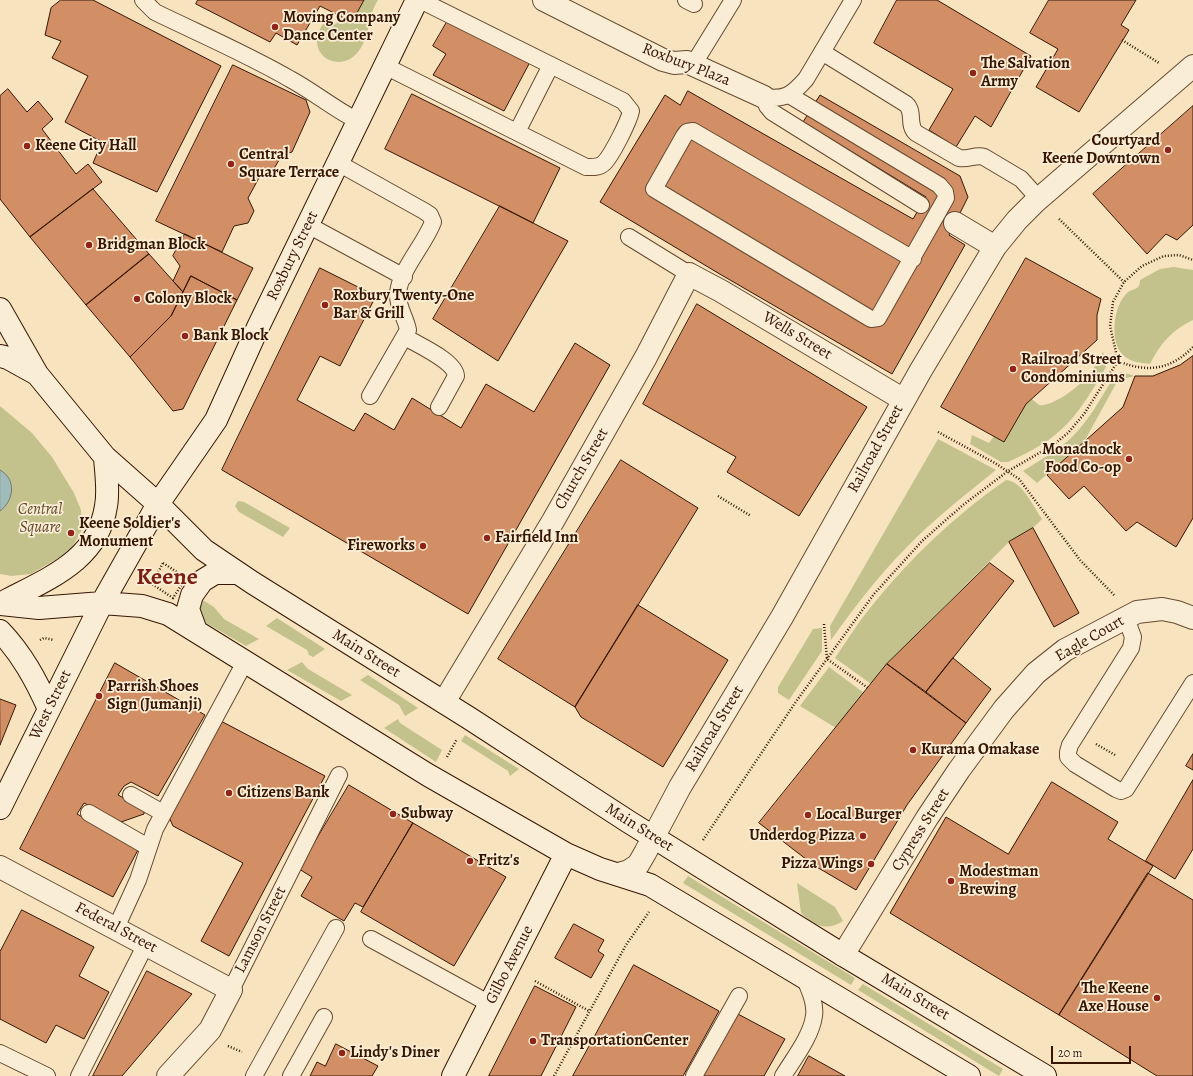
<!DOCTYPE html>
<html>
<head>
<meta charset="utf-8">
<style>
  body { margin:0 }
  #map { position:relative; width:1193px; height:1076px; overflow:hidden; background:#f7e4be; font-family:Alegreya,serif }
  canvas { display:block }
  .scale { position:absolute; left:1051px; top:1046px; width:80px; height:18px; box-sizing:border-box; border:2px solid #361603; border-top:0; padding-left:5px; font-size:12px; line-height:14px; white-space:nowrap; color:#361603; -webkit-text-stroke:3px #faedd5; paint-order:stroke }
</style>
</head>
<body>
<div id="map">
<canvas width="1193" height="1076"></canvas>
<div class="scale">20 m</div>
</div>
<script>
const c = document.querySelector('canvas').getContext('2d');
c.lineJoin = 'round';
function paint(path, color) { c.fillStyle = color; c.fill(path, 'evenodd'); }
function strokePath(path, color, width, dash) { c.strokeStyle = color; c.lineWidth = width; c.lineCap = dash ? 'butt' : 'round'; c.setLineDash(dash || []); c.stroke(path); }
function label(font, color, halo, rows, align = 'center') {
  c.font = font + ' Alegreya,serif'; c.lineWidth = 3.5; c.setLineDash([]); c.textBaseline = 'middle'; c.strokeStyle = halo; c.fillStyle = color; for (const [text, x, y, turn = 0] of rows) {
    c.save(); c.translate(x, y); c.rotate((+turn || 0) * Math.PI / 180); c.textAlign = isNaN(turn) ? turn : align; if (halo) c.strokeText(text, 0, 0); c.fillText(text, 0, 0); c.restore();
  }
}
const green = new Path2D(`
  M364 0H378C367 17 370 43 354 56 341 68 318 61 317 42 317 34 321 26 326 19L336 24 341 16Z
  M1174 267 1193 270V320C1173 329 1159 345 1150 364 1141 363 1131 362 1124 356 1109 343 1113 306 1127 293 1132 288 1140 291 1140 280L1160 269Z
  M1103 352 1106 360V367C1077 417 1063 438 1008 462H1001L970 444 972 435 989 443 994 436 1004 442 1026 404 1032 399 1039 405C1052 407 1077 388 1086 378 1093 371 1098 361 1103 352Z
  M1121 372 1135 376 1118 380 1084 442 1037 483 1023 471C1040 460 1059 450 1073 436 1090 419 1102 396 1115 375Z
  M0 406 32 433 52 457 74 493 81 510 82 530 70 551 31 574 11 576 0 574Z
  M938 439 996 470C965 495 934 519 906 548 878 576 854 608 831 640L830 626Z
  M1006 480C1022 481 1033 506 1042 519L1033 528 1009 542 887 664 871 684 835 658C846 642 857 624 870 608 909 559 954 516 1006 480Z
  M238 501 244 502 290 528 283 537 239 512 235 506Z
  M201 599 214 607 224 619 259 639 246 646 206 623 200 616 198 602Z
  M277 618 325 649 313 657 309 655 307 650 266 626Z
  M822 628V651L789 700 778 693V687L813 629Z
  M302 662 308 669 352 695 341 701 287 670Z
  M829 667 864 693 836 728 800 706Z
  M368 675 418 708 405 716 399 705 360 680Z
  M398 719 400 723 442 750 436 762 384 728Z
  M465 735 519 769 510 776 508 771 461 741Z
  M688 876 855 978 851 985 683 883Z
  M797 883 835 907 843 921C825 932 815 925 801 913Z
  M863 984 1003 1069 999 1076 858 990Z`);
const water = new Path2D(`
  M0 470C17 479 14 501 0 511Z`);
const building = new Path2D(`
  M61 0H93L221 66 157 192 93 163 102 142 65 122 88 76 52 58 61 41 45 35 51 8Z
  M198 0H364L352 22 320 6 297 45 276 33 270 42 196 4Z
  M897 0H937L1031 56 991 127 975 116 956 147 929 130 953 89 874 43Z
  M1049 0H1136L1121 25 1129 30 1079 112 1036 87 1058 49 1030 33Z
  M447 22 530 62 504 111 433 75 446 54 433 46Z
  M233 65 306 100 310 112 292 152 282 155 272 172 260 176 248 198 254 211 248 223 234 226 222 252 156 221Z
  M8 89 27 112 38 101 53 119 42 129 76 174 88 164 102 182 30 237 0 199V96Z
  M688 91 913 219 926 197 803 122 820 95 960 176 968 197 949 235 965 245 892 374 718 273 600 202 665 95 680 105Z
  M412 94 560 168 533 223 385 149Z
  M1193 106V225L1177 240 1166 234 1147 254 1093 194Z
  M93 189 149 254 86 305 30 237Z
  M500 206 568 241 498 361 433 319Z
  M185 234 253 268 237 300 191 276 183 292 173 281 180 266 173 256Z
  M149 254 183 292 171 316 130 357 86 305Z
  M1026 258 1101 299 1097 315V340L1026 404 1004 442 941 407Z
  M320 268 376 296 340 366 320 356 297 400 354 431 365 413 394 430 412 398 461 428 486 384 534 412 575 343 610 365 468 614 222 470Z
  M191 276 237 300 183 409 173 411 130 357 171 316Z
  M697 304 867 407 799 516 727 472 736 457 643 404Z
  M1193 356V518L1176 547 1137 522 1126 531 1084 486 1069 499 1047 475 1123 407 1135 376H1153L1180 365Z
  M621 460 698 508 575 707 498 659Z
  M1033 528 1079 613 1054 627 1009 542Z
  M990 563 1014 581 926 692 887 664Z
  M638 605 728 660 663 767 581 717 575 707Z
  M953 658 991 689 966 723 926 692Z
  M115 663 205 715 158 796 131 782 124 786 118 795 144 809V814L121 822 84 803 77 814 139 848 113 897 20 849Z
  M887 664 966 723 907 805 856 890 815 866 759 823Z
  M0 699 16 705 0 745Z
  M219 720 325 776 229 956 201 941 243 863 173 826 168 815Z
  M1193 754V770L1186 766Z
  M1193 780V849L1175 879 1146 861Z
  M1052 782 1118 822 1108 839 1153 866 1059 1015 890 913 946 817 1008 854Z
  M349 785 413 823 363 907 355 903 344 921 301 896 312 877 299 869Z
  M413 823 506 877 454 966 361 912Z
  M1148 873 1193 900V1076H1157L1059 1015Z
  M22 910 94 947 79 976 109 992 84 1039 56 1025 46 1043 0 1019V952Z
  M574 924 604 940 598 951 604 955 591 978 555 958Z
  M634 965 719 1011 683 1076H573Z
  M147 971 192 994 122 1076H93Z
  M535 986 576 1007 541 1076H489Z
  M736 1013 785 1039 764 1076H701Z
  M336 1044 378 1066 372 1076H310L317 1062 325 1066Z
  M809 1056 845 1076H798Z`);
const path = new Path2D(`
  M1122 40 1159 63
  M1059 219 1124 282
  M1118 361 1110 326 1113 302 1124 282 1142 266 1164 256 1179 255 1193 260
  M1118 361C1146 373 1171 370 1193 347
  M938 432 995 463 1019 479 1080 560 1115 596
  M718 496 751 516
  M163 563 186 578 173 598 152 584Z
  M824 624 827 659 868 688
  M40 640 44 638 54 640
  M1096 744 1115 755
  M447 757 457 739
  M703 840 795 703 874 594 922 541 963 505 1008 471 1053 445 1068 433 1084 414 1118 361
  M535 981 589 1011
  M228 1046 242 1052
  M554 1076 626 945 649 912`);
const lane = new Path2D(`
  M143 0 155 12C200 34 247 54 290 79 314 92 334 109 358 121
  M686 0 694 4
  M853 0 806 79C792 95 785 100 764 97L767 106 772 112 921 205
  M822 52 906 104C915 112 907 125 916 133L959 158C968 160 976 154 984 157L1021 179 1039 199
  M693 65 733 0
  M385 66 586 167C592 167 599 168 604 163 612 155 629 121 631 111L623 101 420 0
  M789 95 939 185 945 192 946 198 878 318 871 319 654 189 684 136 687 132 693 131 913 259
  M517 132 551 65
  M338 163 424 211 430 215 433 222C425 244 399 271 398 294 397 306 406 318 408 330L370 396
  M308 225 404 277
  M629 237 689 274
  M405 337C418 345 455 361 456 376L439 407
  M1126 618 1133 637 1131 648 1070 745 1068 752V757L1075 764 1116 789 1121 791 1126 789 1193 683
  M131 795 163 813
  M89 813 148 847
  M116 928 138 880 155 829 245 662
  M371 939 490 1004
  M231 990 339 775
  M0 1053 47 1076
  M79 1076 146 944
  M254 1076 336 928
  M291 1076 324 1017
  M694 1076 739 996
  M783 1076C794 1058 811 1037 814 1016 816 1003 809 989 804 977`);
const street = new Path2D(`
  M544 0 663 60 674 63 687 62 764 97
  M955 223 995 247
  M444 702 553 521 646 357 689 274 721 291 904 400
  M0 867 231 990 210 1030 168 1076
  M618 874 629 871 638 865 645 853 680 787 782 617 921 370 995 247 1017 220 1035 202 1193 66
  M843 955 927 818 959 770 1004 709 1036 673 1065 650 1137 612 1162 609 1177 612 1193 618`);
const secondary = new Path2D(`
  M0 309 37 374 105 457 158 504 204 550 253 583 469 718 629 822 843 955 1045 1076
  M0 356 8 358 37 374
  M0 604 39 608 102 603 142 606 168 614 428 775 566 854 600 869 650 885 969 1076
  M0 604C44 580 98 562 106 506 109 491 106 473 105 457
  M0 631C22 654 36 680 49 709
  M196 631 188 609 192 595 202 581 215 573H237
  M0 808 102 603 158 504 216 420 259 325 417 0
  M453 1076 566 854`);
const markers = [
  [275,27,4,"#8f2418"],
  [973,73,4,"#8f2418"],
  [27,146,4,"#8f2418"],
  [1168,150,4,"#8f2418"],
  [231,164,4,"#8f2418"],
  [89,245,4,"#8f2418"],
  [137,299,4,"#8f2418"],
  [325,305,4,"#8f2418"],
  [185,336,4,"#8f2418"],
  [1013,369,4,"#8f2418"],
  [1129,459,4,"#8f2418"],
  [71,533,4,"#8f2418"],
  [487,538,4,"#8f2418"],
  [423,546,4,"#8f2418"],
  [99,696,4,"#8f2418"],
  [913,750,4,"#8f2418"],
  [229,793,4,"#8f2418"],
  [393,814,4,"#8f2418"],
  [808,815,4,"#8f2418"],
  [863,836,4,"#8f2418"],
  [470,861,4,"#8f2418"],
  [871,864,4,"#8f2418"],
  [951,881,4,"#8f2418"],
  [1157,998,4,"#8f2418"],
  [533,1041,4,"#8f2418"],
  [342,1053,4,"#8f2418"]
];
const poiNames = [
  ["Moving Company",283,18],
  ["Dance Center",283,36],
  ["The Salvation",981,64],
  ["Army",981,82],
  ["Courtyard",1160,141,"right"],
  ["Keene Downtown",1160,159,"right"],
  ["Keene City Hall",35,146],
  ["Central",239,155],
  ["Square Terrace",239,173],
  ["Bridgman Block",97,245],
  ["Roxbury Twenty-One",333,296],
  ["Bar & Grill",333,314],
  ["Colony Block",145,299],
  ["Bank Block",193,336],
  ["Railroad Street",1021,360],
  ["Condominiums",1021,378],
  ["Monadnock",1121,450,"right"],
  ["Food Co-op",1121,468,"right"],
  ["Keene Soldier's",79,524],
  ["Monument",79,542],
  ["Fairfield Inn",495,538],
  ["Fireworks",415,546,"right"],
  ["Parrish Shoes",107,687],
  ["Sign (Jumanji)",107,705],
  ["Kurama Omakase",921,750],
  ["Citizens Bank",237,793],
  ["Subway",401,814],
  ["Local Burger",816,815],
  ["Underdog Pizza",855,836,"right"],
  ["Fritz's",478,861],
  ["Pizza Wings",863,864,"right"],
  ["Modestman",959,872],
  ["Brewing",959,890],
  ["The Keene",1149,989,"right"],
  ["Axe House",1149,1007,"right"],
  ["TransportationCenter",541,1041],
  ["Lindy's Diner",350,1053]
];
const streetNames = [
  ["Roxbury Plaza",686,65,21],
  ["Roxbury Street",293,256,-64],
  ["Wells Street",797,336,31],
  ["Railroad Street",876,449,-61],
  ["Church Street",582,469,-60],
  ["Eagle Court",1090,639,-30],
  ["Main Street",366,654,32],
  ["West Street",51,705,-64],
  ["Railroad Street",715,729,-59],
  ["Main Street",639,828,32],
  ["Cypress Street",921,830,-58],
  ["Federal Street",116,928,28],
  ["Lamson Street",261,930,-63],
  ["Gilbo Avenue",510,965,-63],
  ["Main Street",915,997,31]
];
const parkNames = [
  ["Central",40,510],
  ["Square",40,528]
];
const townNames = [
  ["Keene",167,578]
];
paint(green, '#c3c28d');
paint(water, '#a0bcba');
strokePath(water, '#767a71', 1);
paint(building, '#d28f66');
strokePath(building, '#361603', 1);
strokePath(lane, '#664a32', 18);
strokePath(street, '#664a32', 24);
strokePath(secondary, '#361603', 24);
strokePath(path, '#361603', 2.5, [1, 2]);
strokePath(lane, '#faedd5', 16);
strokePath(street, '#faedd5', 22);
strokePath(secondary, '#faedd5', 22);
for (const [x, y, r, color] of markers) { const dot = new Path2D(); dot.arc(x, y, r, 0, 2 * Math.PI); c.fillStyle = color; c.fill(dot); strokePath(dot, '#faedd5', 1.5); }
label('bold 16px', '#361603', '#faedd5', poiNames, 'left');
label('16px', '#361603', '#faedd5', streetNames);
label('italic 16px', '#604a2c', '#faedd5', parkNames);
label('bold 24px', '#7a1f14', '#faedd5', townNames);
</script>
</body>
</html>
